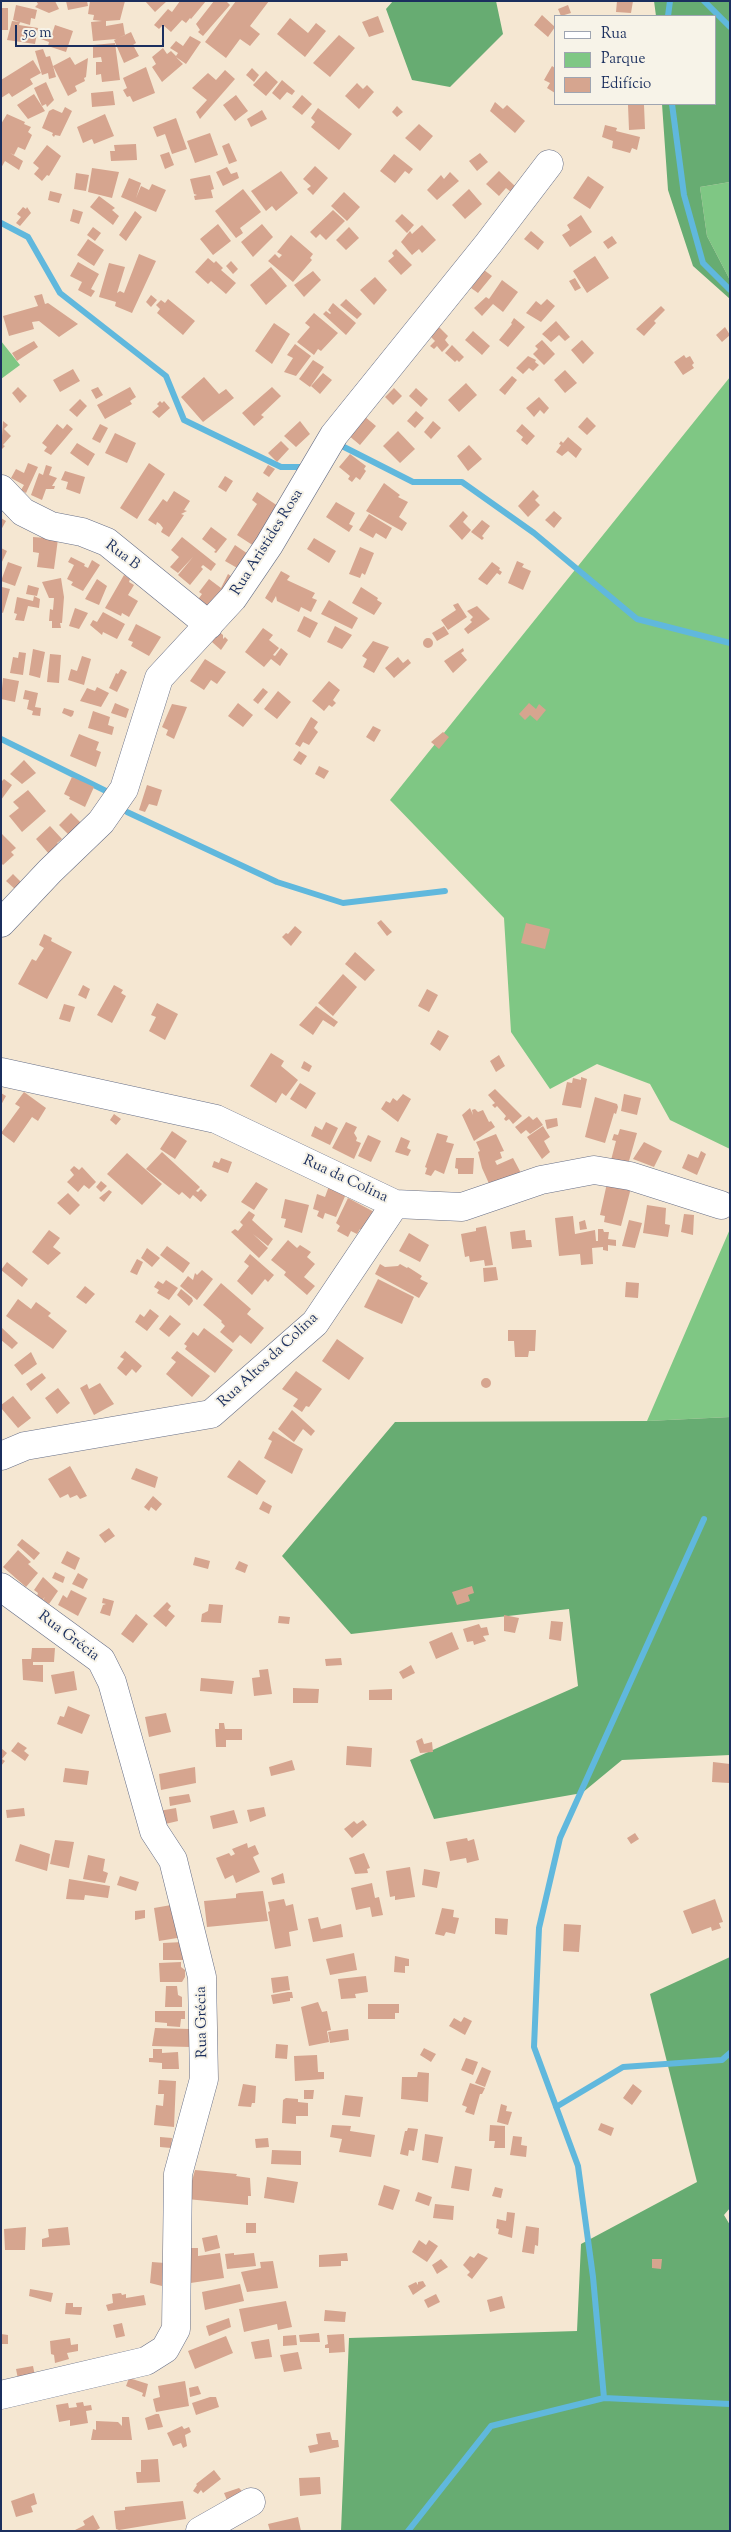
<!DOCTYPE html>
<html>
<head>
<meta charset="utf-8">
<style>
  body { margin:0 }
  #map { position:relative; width:731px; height:2532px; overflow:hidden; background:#f5e7d2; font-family:"Sorts Mill Goudy",serif }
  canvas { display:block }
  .frame { position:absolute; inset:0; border:2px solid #1b2f5e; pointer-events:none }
  .legend { position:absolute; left:554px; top:15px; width:162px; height:90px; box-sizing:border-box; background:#f7f3e8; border:1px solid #9fa5b1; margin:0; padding:6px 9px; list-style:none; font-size:15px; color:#1b2f5e }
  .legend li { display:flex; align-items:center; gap:10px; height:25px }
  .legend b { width:25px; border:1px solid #9fa5b1 }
  .scale { position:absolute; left:15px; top:25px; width:149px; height:22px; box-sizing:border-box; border:2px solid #1b2f5e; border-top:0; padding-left:6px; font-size:15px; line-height:18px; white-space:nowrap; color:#1b2f5e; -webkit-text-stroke:4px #f7f3e8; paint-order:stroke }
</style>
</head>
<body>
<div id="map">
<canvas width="731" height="2532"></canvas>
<div class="frame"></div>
<ul class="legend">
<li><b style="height:6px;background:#fff"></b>Rua</li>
<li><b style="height:14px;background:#7fc784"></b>Parque</li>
<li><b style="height:14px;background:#d6a58f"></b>Edifício</li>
</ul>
<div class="scale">50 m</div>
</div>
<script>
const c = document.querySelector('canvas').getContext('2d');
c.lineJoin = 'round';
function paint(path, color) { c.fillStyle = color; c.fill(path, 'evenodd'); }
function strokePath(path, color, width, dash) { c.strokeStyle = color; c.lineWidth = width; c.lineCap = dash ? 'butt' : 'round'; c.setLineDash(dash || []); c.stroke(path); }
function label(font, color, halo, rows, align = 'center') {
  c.font = font + ' "Sorts Mill Goudy",serif'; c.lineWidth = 4; c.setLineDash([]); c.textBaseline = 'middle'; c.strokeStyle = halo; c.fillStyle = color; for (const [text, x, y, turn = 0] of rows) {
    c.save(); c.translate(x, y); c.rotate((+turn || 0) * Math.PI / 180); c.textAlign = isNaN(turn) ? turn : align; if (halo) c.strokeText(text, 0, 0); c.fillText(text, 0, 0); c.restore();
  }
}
const green = new Path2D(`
  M730 182V280L707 236 700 187Z
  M1 341 20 365 1 379Z
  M730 377V1149L670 1120 650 1084 597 1064 550 1089 511 1032 504 918 390 800Z
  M730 1229V1417L647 1421Z`);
const forest = new Path2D(`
  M393 1H496L503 34 450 87 412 80 386 9Z
  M654 1H730V182L700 187 707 236 730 280V299L693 266 668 190 662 104H715V16H656Z
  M730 1417V1755L622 1760 582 1793 434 1819 410 1760 578 1686 569 1609 351 1634 282 1556 395 1422 647 1421Z
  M730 1957V2208L724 2215 730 2225V2531H341L349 2338 577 2331 581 2244 697 2182 650 1994Z`);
const stream = new Path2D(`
  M704 1 730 27
  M668 16 670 1
  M672 104 684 195 703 263 730 290
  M1 223 28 237 60 293 166 376 184 420 281 467H306
  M336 449 342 446 413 482H462L534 533 637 619 730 643
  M1 739 110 793
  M127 812 277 882 343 903 445 891
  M556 2107 623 2067 722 2060 730 2053
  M604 2398 593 2277 578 2166 534 2047 539 1928 560 1838 704 1519
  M408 2531 491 2426 604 2398 730 2404`);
const building = new Path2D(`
  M36 1H55L59 9 49 13 35 7 38 4Z
  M66 1H87L88 6 68 10Z
  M90 1H125L120 20 106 21V26L123 23 125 35 116 39 93 41 91 22 102 21 93 20 94 15 88 14Z
  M145 1H167L155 12Z
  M180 1H206L191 19 190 18 186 23 182 20 171 32 163 25 159 29 154 25 168 9 172 12Z
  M214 1H226L230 5 203 36 198 32 200 30 196 24Z
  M236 1H269L250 26 260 34 250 46 240 39 226 58 205 42Z
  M617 1H633L631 13 616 12Z
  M16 5 37 10 35 19 31 18 30 25 13 20Z
  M568 5 571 13 561 16 558 9Z
  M1 8H8V30H1Z
  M542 15 555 27 548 37 534 25Z
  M378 16 384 32 369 37 362 22Z
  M290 18 308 33 316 23 326 31 305 57 277 34Z
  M12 21 20 22 19 25 38 28 35 44 7 40Z
  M55 25 73 31 66 52 48 46 49 42 41 39 44 31 52 34Z
  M131 32 136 43 133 45 139 56 124 63 114 40Z
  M339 35 355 48 330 77 313 63Z
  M190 36 201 42 186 64 176 57 183 64 162 82 152 67 156 64 152 57 163 48 167 54 171 51 176 56 178 53 170 48 176 41 183 46Z
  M115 43 120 80 102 82 101 74 96 75V62H102L101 57 93 58V45Z
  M43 49 46 57 50 56 53 66 70 57 75 65 88 58 86 77 84 78 85 81 75 86 77 91 68 96 53 66 56 77 49 79 48 73 42 75 35 51Z
  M33 60 41 73 30 79 33 84 12 97 9 93 1 98V80Z
  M552 66 555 68V93L547 88 550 83 544 80Z
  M146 67 155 93 133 102 130 96 127 97 123 90 127 88 123 78Z
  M252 68 259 75 254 82 246 75Z
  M225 70 235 79 200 119 196 112 207 100 192 88 208 73 216 80Z
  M266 71 278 82 266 96 253 85Z
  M282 80 295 91 292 95 287 92 280 100 272 93Z
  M46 82 54 100 47 107 46 104 42 106 34 88Z
  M357 83 363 89 367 85 374 92 359 109 345 96Z
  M113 91 115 105 92 107 91 93Z
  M34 94 45 111 28 119 17 105Z
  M236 95 248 111 235 121 223 105Z
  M302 95 312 104 302 115 292 107Z
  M495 102 503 109 507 105 525 121 515 133 490 111Z
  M628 105H644L645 129 629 130Z
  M397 106 403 112 397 117 392 112Z
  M65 107 72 111 60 136 55 135 54 137 52 135 53 133 42 128 49 111 53 109 62 113Z
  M318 108 352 134 339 150 311 127 315 122 311 118Z
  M262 110 267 119 251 127 247 119Z
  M7 114 25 122 24 124 31 127 28 132 32 135 25 150 18 147 14 155 10 153 23 161 19 170 5 161 1 168V124Z
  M105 114 114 136 94 144 92 139 83 143 77 127Z
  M176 118 187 149 172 154 165 134 157 137 153 127Z
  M419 124 433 136 420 151 405 138Z
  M605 125 617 128 616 131 640 137 637 150 632 148 630 153 612 148 613 141 602 137Z
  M210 133 218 155 195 163 187 141Z
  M229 143 237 161 229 164 222 146Z
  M136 144 137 160 111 161 110 151H115L114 145Z
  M47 145 61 156 49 176 47 175 42 181 34 174 39 168 33 163Z
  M169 152 174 165 165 169 160 155Z
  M480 153 488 162 477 171 469 161Z
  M394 154 413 169 409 174 405 171 395 183 380 171Z
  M315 166 328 178 313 195 307 189 311 186 303 179Z
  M227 167 231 174 237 172 239 178 223 186 216 172Z
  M92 168 119 172 112 198 88 192Z
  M281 171 298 193 276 211 272 206 266 211 251 191Z
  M499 171 516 187 511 192 506 188 499 196 486 184Z
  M450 172 459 181 437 200 427 190 441 175 444 179Z
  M76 173 89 175 86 191 74 189Z
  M210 175 214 189 211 190 213 198 195 200 194 196 197 195 194 194 190 179Z
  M588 176 604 187 590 209 573 198Z
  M129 178 141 183 136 198 141 186 149 190 152 184 166 190 156 212 121 197Z
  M243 189 261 212 240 228 243 233 236 238 215 211Z
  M469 189 482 204 465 219 452 205Z
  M50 191 62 194 59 203 48 200Z
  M344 192 360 207 347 221 331 206Z
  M99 196 115 208 112 210 119 216 113 225 90 207Z
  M23 207 26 209 27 207 31 213 20 226 16 223 21 217 17 214Z
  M73 209 83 212 79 224 70 221Z
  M333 210 345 221 326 240 320 234 316 238 310 232Z
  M135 211 142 217 126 241 119 235Z
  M402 214 414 225 407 233 395 221Z
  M581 215 592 232 570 247 562 235 570 230 567 225Z
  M218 224 231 241 213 255 200 239Z
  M262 224 273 237 253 257 241 242Z
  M422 225 436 240 422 253 419 249 412 255 401 242 410 231 412 234Z
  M93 227 101 233 95 241 87 235Z
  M349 227 359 238 346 250 336 240Z
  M531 231 544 242 538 250 524 239Z
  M291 235 313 254 310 258 312 260 293 282 268 261 275 254 279 258 282 255 277 252Z
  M612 236 617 243 608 249 603 242Z
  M88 239 104 250 94 266 77 255Z
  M396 249 412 265 401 275 388 261 394 256 392 253Z
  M139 254 156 261 132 313 115 306 116 302 99 297 109 263 125 267 117 293 120 291 124 293Z
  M595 256 609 278 587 293 573 271Z
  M208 258 214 263 216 261 223 268 221 270 236 283 226 294 211 281 208 284 195 272Z
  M231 261 238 269 233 274 226 266Z
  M78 262 99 274 91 289 95 291 91 297 78 290 82 282 70 276Z
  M271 267 287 286 266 305 250 285Z
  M484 270 492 276 478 293 471 288Z
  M313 271 321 280 304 297 294 285Z
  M375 277 387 290 374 305 360 290Z
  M575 278 581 288 575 291 569 281Z
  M502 280 518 292 503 312 493 304 482 316 474 308 486 297 489 299Z
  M42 294 45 304 48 303 78 324 59 337 39 321 32 322 34 329 9 336 3 316 38 306 34 296Z
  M151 295 157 300 151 307 146 302Z
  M168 299 195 321 183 335 157 313 160 309 156 305 161 300 165 303Z
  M346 299 362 314 357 319 340 305Z
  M547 299 555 306 541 322 526 313 536 301 541 305Z
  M333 303 356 323 346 335 323 314 326 311 330 314 331 313 328 310Z
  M661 306 665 310 654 321 656 323 644 336 636 329Z
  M314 313 338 333 321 351 318 349 314 355 297 342 310 327 305 323Z
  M514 318 525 327 508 347 499 340 512 324 511 323Z
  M556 321 570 337 565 341 559 335 551 342 542 334Z
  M274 323 290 334 272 364 255 351Z
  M436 324 448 336 445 340 449 345 442 352 437 346 434 349 430 346 435 341 427 333Z
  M725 327 730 335 722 342 716 335Z
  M473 331 490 346 482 355 465 340Z
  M542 340 555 354 544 365 533 354 538 349 535 346Z
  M582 340 594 353 583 364 571 350Z
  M34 341 38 347 17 361 12 353Z
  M295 344 311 356 296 376 284 372 293 358 287 355Z
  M452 345 464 357 459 362 457 360 455 362 445 353Z
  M684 355 686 358 690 356 694 363 692 365 694 368 683 375 674 362Z
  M528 356 536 360 535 362 539 365 533 371 529 368 523 374 516 368Z
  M313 360 324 367 310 387 299 379Z
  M73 369 80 381 60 392 53 380Z
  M565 370 577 383 565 393 554 380Z
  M323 373 332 380 320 394 311 386Z
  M512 376 517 380 505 395 499 390Z
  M204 377 219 394 226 389 234 398 203 422 181 397Z
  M466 383 477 395 459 412 448 400Z
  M18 387 27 396 20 403 12 393Z
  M98 387 103 395 96 399 91 390Z
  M130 387 136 397 130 401 132 404 105 419 97 405Z
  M272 387 281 396 261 415 264 417 254 426 242 413Z
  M394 388 402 396 393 405 385 397Z
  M416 388 428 399 421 407 409 396Z
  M539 397 549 408 544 414 540 410 534 417 526 408Z
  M80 399 87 406 77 417 69 410Z
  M160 401 162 403 164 401 170 408 159 418 152 412 159 406 157 404Z
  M416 411 424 418 415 428 407 421Z
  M364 416 376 426 360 445 348 435Z
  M587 417 596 426 587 435 578 427Z
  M3 421 8 425 4 429 11 436 3 445 5 446 1 450Z
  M300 421 310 434 296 447 284 436Z
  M433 421 441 428 431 439 424 432Z
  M57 424 63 429 67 424 73 429 51 455 44 451 47 447 42 443Z
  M100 424 108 428 100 443 92 439Z
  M522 424 535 436 527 445 521 440 523 437 516 431Z
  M398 431 415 449 400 463 383 446Z
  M115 433 136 443 127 463 105 453Z
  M568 437 582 449 576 458 568 451 562 456 556 452 561 445 559 444 561 441 563 443Z
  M281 441 289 449 277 462 268 453Z
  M77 443 95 454 88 466 70 453Z
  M469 445 482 459 468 471 457 456Z
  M350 454 366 466 364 469 366 471 360 480 356 477 352 482 348 479 350 476 339 467Z
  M28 463 38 467 26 493 21 490 24 485 11 478 16 469 24 473Z
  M149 463 165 474 137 519 120 508Z
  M46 465 52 467 49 475 57 478 52 486H55L54 489H46L42 500 31 495 39 473 43 475Z
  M268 465 275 469 269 477 263 473Z
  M65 471 85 477 80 494 66 489 68 482 61 480Z
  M225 476 233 481 226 492 218 487Z
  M384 483 400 495 398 497 408 502 399 517 407 523 402 531 366 511Z
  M533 490 539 496 535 500 540 505 528 517 518 506Z
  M174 491 190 501 184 510 187 511 181 514 184 515 169 537 161 532 163 528 160 524 157 522 156 525 148 520 163 499 167 502Z
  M257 492 278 506 254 546 237 535 257 504 252 500Z
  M336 502 355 513 349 524 353 526 349 532 326 517Z
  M463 511 468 516 463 522 471 530 462 540 449 526Z
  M554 511 562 518 554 528 545 520Z
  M369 514 392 528 386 539 376 533 373 538 359 530Z
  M1 518 6 521 1 530Z
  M482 520 490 526 482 536 484 538 482 540 471 532Z
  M211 527 227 539 216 553 214 552 216 550 202 539Z
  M33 537 58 539 54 569 37 567 39 553 33 552Z
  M182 537 216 564 211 571 203 565 201 567 203 569 190 585 178 575 193 557 178 573 170 567 179 557 171 550Z
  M314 538 336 551 329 563 307 549Z
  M235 545 251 556 239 569 225 561Z
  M360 547 374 553 365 575 362 573 360 578 349 574Z
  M1 548 7 551 1 564Z
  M71 557 85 564 84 566 88 568 92 560 100 565 83 591 71 585 73 582 67 579 74 565 68 562Z
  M517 561 524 564 522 567 531 571 523 590 508 583Z
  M8 562 22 567 15 586 1 581Z
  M492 562 500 568 499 570 502 572 500 575 497 573 487 585 478 579Z
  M281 571 290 576 287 580 289 581 315 593 312 598 317 600 311 612 301 607 299 612 277 601 276 596 272 603 265 598Z
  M228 574 235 579 211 612 197 601 202 594 199 592 209 579 221 588Z
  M124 575 130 579 129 582 134 585 128 595 138 601 129 617 122 613 121 616 105 608Z
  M61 578 64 597 62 623H60L61 628H52V621H49L50 609 53 610 54 598H49L42 582Z
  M97 579 107 586 99 605 85 599Z
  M28 585 39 588 37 596 26 594Z
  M2 587 10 589 3 613 1 612Z
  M361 587 378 598 377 600 382 603 374 615 352 603Z
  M34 596 40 599 39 608 28 606 24 621 15 620 17 614 14 613 17 597 33 601Z
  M329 600 358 618 352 629 321 614Z
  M458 603 467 617 448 630 441 620 456 610 453 605Z
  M477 606 490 619 468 634 464 629 472 622 470 620 473 617 467 611Z
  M75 608 88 613 79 629 69 626Z
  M103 612 125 624 117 639 103 632 102 635 90 625 93 620 97 622Z
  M304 616 318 623 310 638 297 631Z
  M136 624 161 637 149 656 131 646 133 642 128 640Z
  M335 626 352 635 342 649 327 642Z
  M444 626 449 634 437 641 432 633Z
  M263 628 273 635 269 640 279 648 273 655 275 656 281 648 288 654 280 666 271 659 264 667 245 652Z
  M218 631 223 635V639L225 637 228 640 221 650 212 642Z
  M423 643a5 5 0 1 1 10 0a5 5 0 1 1-10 0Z
  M373 641 389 647 374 673 363 667 367 659 362 656Z
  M463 648 464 651 461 653 467 660 453 673 444 661Z
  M33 649 45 652 40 678 29 675Z
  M19 652 26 653 23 675 10 673 13 657 18 658Z
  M50 654 61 655 59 683 47 682Z
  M82 656 91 659 84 685 68 680 71 669 77 671Z
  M398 657 403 663 408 659 411 663 394 678 385 668Z
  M205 659 226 672 217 684 211 680 204 690 190 681Z
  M121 669 127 672 117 692 109 688 116 673 118 674Z
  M3 678 19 681 15 702 1 699Z
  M329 681 340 690 333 700 336 703 332 707 329 705 324 711 312 701Z
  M97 687 109 693 101 707 80 701 87 688 95 691Z
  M263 688 268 692 258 704 253 700Z
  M25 690 38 693 35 707 41 708 40 716 32 715 33 711 27 709 29 700 23 699Z
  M278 691 291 702 277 719 264 709Z
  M115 703 129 709 126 718 111 713Z
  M238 703 253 715 243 727 228 716Z
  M529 703 536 709 539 704 546 710 537 721 530 715 525 720 519 714Z
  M172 704 187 707 174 739 166 735 168 730 162 727Z
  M64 708 74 711 73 715 71 717 62 713Z
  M93 711 110 717 108 725 114 727 112 735 88 728Z
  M311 717 318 722 314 728 318 732 309 745 303 742 300 747 295 744Z
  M373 726 381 730 374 742 366 737Z
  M443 732 449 737 439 749 431 742Z
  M79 734 99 742 96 750 101 752 96 767 70 756Z
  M299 751 307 756 301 765 293 760Z
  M24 760 36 773 22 784 10 774Z
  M319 766 329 771 324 779 315 774Z
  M72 777 94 787 85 807 69 799 70 797 64 794Z
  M4 779 12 785 1 800V782Z
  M147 785 162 790 157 806 149 804 145 812 139 810Z
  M28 790 46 811 22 832 9 816 19 808 13 802Z
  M71 813 85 827 73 839 59 825Z
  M50 826 62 839 57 843 59 845 49 854 36 839Z
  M2 834 16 848 11 852 14 855 3 865 1 863Z
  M13 874 22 883 16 890 6 881Z
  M381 920 392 932 387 936 377 923Z
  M526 923 550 929 545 949 521 943Z
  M295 926 302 932 291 946 282 937 286 933 288 934Z
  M44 934 52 938 51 941 72 952 47 999 18 984 32 959 36 961 44 948 39 945Z
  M355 952 375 970 365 981 345 964Z
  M343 974 357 987 333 1016 318 1003Z
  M83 985 90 989 86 999 78 995Z
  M114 985 123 990 121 993 126 996 112 1023 97 1015Z
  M427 989 438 995 429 1012 418 1006Z
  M157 1003 178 1014 165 1040 149 1031 156 1017 151 1015Z
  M64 1004 75 1007 70 1022 59 1019Z
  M316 1006 338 1022 334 1027 323 1020 313 1035 299 1025Z
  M438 1030 449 1036 440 1051 430 1044Z
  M271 1053 284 1061 281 1066 298 1080 286 1096 282 1093 276 1103 250 1086Z
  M499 1055 505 1066 496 1072 490 1061Z
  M304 1061 312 1066 309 1072 301 1068Z
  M581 1077 587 1079 581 1108 562 1105 567 1082 572 1083 573 1078 581 1080Z
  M300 1083 316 1093 306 1109 290 1099Z
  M495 1089 522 1116 513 1124 509 1119 506 1121 504 1119 506 1116 497 1106 495 1108 492 1105 495 1103 488 1095Z
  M24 1092 46 1108 38 1121 32 1117 14 1143 1 1133 20 1107 15 1104Z
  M1 1093 6 1096 1 1105Z
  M403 1094 411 1099 398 1122 381 1109 386 1101 390 1103 393 1098 397 1101Z
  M624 1094 641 1098 637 1115 621 1111Z
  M595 1097 617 1104 618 1107 616 1114 614 1113 605 1143 585 1137Z
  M470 1108 473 1115 472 1110 475 1109 478 1112 483 1110 489 1122 491 1121 495 1127 474 1141 462 1115Z
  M114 1114 121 1119 116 1125 110 1120Z
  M529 1116 533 1120 537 1117 543 1125 530 1134 526 1130 521 1134 515 1127Z
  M557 1118 558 1126 547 1129 545 1120Z
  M326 1122 338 1128 330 1145 311 1136 315 1126 322 1130Z
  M346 1122 357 1127 354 1133 357 1138 356 1141 361 1143 354 1159 332 1148Z
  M543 1126 550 1137 544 1141 550 1152 542 1159 527 1137Z
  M620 1129 637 1133 627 1168 610 1164 616 1141 612 1140 614 1134 618 1135Z
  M172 1131 187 1141 175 1159 160 1149Z
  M437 1133 448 1136 446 1142 454 1144 444 1174 435 1170 431 1176 425 1174 427 1168 425 1167Z
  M496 1134 504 1151 500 1152 502 1158 495 1161 497 1165 513 1158 522 1175 491 1188 482 1168 478 1152 480 1151 476 1142Z
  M368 1135 381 1141 371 1162 358 1156Z
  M401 1137 410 1141 407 1148 411 1150 408 1156 395 1152Z
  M644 1142 662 1151 654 1167 633 1159Z
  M701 1151 706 1154 697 1175 682 1168 688 1154 698 1158Z
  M162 1152 200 1187 196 1191 198 1192 201 1189 207 1195 201 1202 193 1195 190 1199 182 1192 179 1195 146 1169Z
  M127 1153 162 1184 142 1205 107 1174Z
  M221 1158 232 1162 228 1173 212 1167 214 1161 219 1163Z
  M456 1158H474L473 1174H458V1169L455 1168Z
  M74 1166 79 1170 82 1167 96 1182 89 1189 84 1185 78 1192 67 1182 74 1175 70 1170Z
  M101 1181 107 1186 101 1192 96 1187Z
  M256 1182 268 1189 254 1210 241 1202Z
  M607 1183 631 1188 621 1226 604 1222 605 1216 600 1215Z
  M329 1186 346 1194 336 1217 325 1213 323 1219 317 1216 319 1211 313 1209 317 1194 325 1197Z
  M109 1190 112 1192 104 1202 99 1198Z
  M68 1193 80 1205 70 1215 57 1203Z
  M348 1198 376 1213 365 1232 360 1229 357 1234 351 1231 348 1237 337 1231 340 1226 336 1223Z
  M285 1199 309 1205 302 1233 284 1227 286 1219 281 1218Z
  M647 1205 666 1208 665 1224 670 1225 668 1237 643 1233Z
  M249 1211 255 1215 252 1220 273 1239 268 1246 253 1234 268 1248 259 1258 231 1232 235 1229 238 1231 243 1225 240 1222Z
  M684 1214 694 1215 693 1235 681 1232Z
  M573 1216 575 1234 595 1230 596 1241H598V1229H603L604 1232H609L608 1239 616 1240V1246L608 1245V1251L603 1250V1247L592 1248 593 1264 581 1265 580 1254 559 1256 555 1218Z
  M585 1220 587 1229 580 1230 579 1222Z
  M629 1220 642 1223 635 1248 622 1246Z
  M486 1226 493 1265 485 1266 484 1260 470 1262 469 1256 465 1257 461 1234 476 1231V1228Z
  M49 1230 60 1238 53 1247 61 1253 48 1265 32 1252Z
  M525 1230 526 1240H531L532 1247 512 1249 510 1232Z
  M409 1233 429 1245 420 1262 399 1251Z
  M288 1240 297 1248 300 1245 311 1252 307 1257 315 1264 304 1277 315 1286 307 1295 284 1275 286 1272 271 1260Z
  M167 1246 190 1263 183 1273 160 1255Z
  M147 1248 160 1258 152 1267 141 1258Z
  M250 1254 274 1275 268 1282 265 1279 252 1295 237 1281 249 1266 244 1262Z
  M137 1259 143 1262 137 1275 130 1272Z
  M7 1262 28 1279 22 1287 1 1270Z
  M380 1264 385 1267 398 1266 400 1264 407 1268 408 1267 422 1276 420 1279 428 1283 419 1298 375 1274Z
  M496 1267 498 1280 484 1282 483 1268Z
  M202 1270 213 1279 197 1300 180 1286 188 1276 193 1280 195 1273 197 1275Z
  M378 1279 414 1297 402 1324 364 1307Z
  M166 1280 178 1288 169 1300 157 1293 159 1290 154 1287 158 1281 163 1284Z
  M626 1282 639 1283 638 1298 625 1297Z
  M221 1283 251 1309 247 1314 264 1328 251 1344 240 1335 233 1343 220 1332 225 1326 221 1322 222 1321 203 1305Z
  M85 1286 95 1294 86 1304 76 1297Z
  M181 1289 192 1298 193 1301 189 1306 177 1295Z
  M18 1299 31 1309 36 1302 51 1313 48 1316 67 1331 53 1349 6 1316Z
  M150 1309 159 1316 147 1331 135 1322 140 1314 144 1317Z
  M170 1315 181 1324 169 1337 159 1329Z
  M1 1327 18 1343 12 1349 1 1340Z
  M204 1328 233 1350 215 1373 185 1349 187 1346 184 1344 193 1332 198 1336Z
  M508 1330H536L535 1351H529L528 1357H515L514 1341H508Z
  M337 1339 364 1358 349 1380 322 1361Z
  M125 1351 142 1366 136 1373 132 1369 126 1376 117 1368 124 1359 120 1357Z
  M177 1351 210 1376 192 1397 166 1374 176 1362 171 1358Z
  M31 1352 37 1364 22 1375 14 1365Z
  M296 1371 322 1389 309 1407 306 1406 302 1412 293 1406 298 1399 282 1389Z
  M42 1373 46 1378 31 1391 26 1384Z
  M481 1383a5 5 0 1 1 10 0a5 5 0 1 1-10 0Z
  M100 1383 114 1404 94 1415 80 1388 87 1384 89 1389Z
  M58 1388 70 1403 57 1414 45 1398Z
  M13 1396 31 1418 18 1428 1 1408V1405Z
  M292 1410 315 1431 311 1436 303 1429 294 1442 278 1429Z
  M273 1431 303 1449 292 1474 264 1458 272 1441 268 1439Z
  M239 1460 266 1481 257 1495 227 1477Z
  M70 1466 87 1496 80 1499 77 1495 70 1498 68 1494 60 1498 48 1479Z
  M136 1468 158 1477 155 1488 131 1479Z
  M153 1496 162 1504 156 1511 151 1507 149 1511 144 1507Z
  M263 1501 272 1506 269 1514 259 1509Z
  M109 1528 115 1536 105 1543 99 1535Z
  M22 1539 40 1553 34 1560 17 1545Z
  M18 1550 31 1562 28 1564 38 1573 26 1587 3 1567Z
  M67 1551 80 1558 75 1570 61 1563Z
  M195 1557 210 1561 208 1569 193 1565Z
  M239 1561 248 1565 245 1573 235 1569Z
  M55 1572 65 1577 63 1583 52 1578Z
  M78 1573 88 1579 83 1589 72 1584Z
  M43 1577 58 1591 49 1604 43 1600 45 1597 42 1600 37 1596 38 1593 34 1590Z
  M472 1586 474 1593 468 1595 470 1601 457 1605 452 1592Z
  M71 1590 87 1598 78 1616 58 1605 63 1595 67 1598Z
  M103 1598 114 1601 110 1616 100 1613 103 1605 106 1604 102 1603Z
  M167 1602 171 1606 168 1610 175 1616 166 1627 153 1616Z
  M209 1604 223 1605 221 1623 201 1622 202 1614 208 1611Z
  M136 1614 148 1624 133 1643 121 1634Z
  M504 1615 519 1618 515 1633 504 1631Z
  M279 1616 290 1617 289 1624 278 1623Z
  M551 1621 563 1622 561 1641 549 1639Z
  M479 1624 481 1628 487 1627 489 1635 483 1636 486 1641 474 1645 473 1641 467 1642 463 1629Z
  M452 1632 459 1649 436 1659 429 1642Z
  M32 1648H55L54 1662H33V1665H43V1682L23 1680 22 1659H31Z
  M341 1658 342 1665 326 1666 325 1659Z
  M411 1665 415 1673 403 1679 399 1672Z
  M268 1669 272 1694 254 1696 252 1678 260 1677 259 1670Z
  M74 1671 77 1690 55 1694 51 1675Z
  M201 1678 234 1681 232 1694 200 1691Z
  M293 1688 319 1689 318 1703H293Z
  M392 1689V1700H369V1690Z
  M68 1706 90 1715 82 1734 57 1724 60 1716 64 1717Z
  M166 1713 171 1732 149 1737 145 1717Z
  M219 1723H224L225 1729H242V1740H226V1747H216L215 1729H219Z
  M422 1738 424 1744 432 1742 433 1752 420 1753 416 1741Z
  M18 1742 27 1748 24 1751 29 1755 25 1761 11 1751Z
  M347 1746 372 1748 371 1767 346 1765Z
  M1 1748 7 1753 2 1759 5 1761 1 1766Z
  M292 1760 295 1770 271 1776 269 1767Z
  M713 1762 730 1764 729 1783 712 1782Z
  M195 1767 196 1783 161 1790 159 1774Z
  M65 1768 89 1771 87 1785 63 1782Z
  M189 1794 191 1802 170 1806 169 1797Z
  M264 1807 266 1816 250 1822 247 1810Z
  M24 1808 25 1816 7 1818 6 1810Z
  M176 1808 178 1821 161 1825 159 1811Z
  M234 1810 238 1823 213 1829 210 1816Z
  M363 1820 367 1825 352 1838 344 1829 354 1821 357 1824Z
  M635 1833 639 1839 631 1844 627 1838Z
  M467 1838 468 1841 474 1839 479 1860 467 1863 466 1858 450 1861 446 1842Z
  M55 1840 74 1842 69 1868 50 1864Z
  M247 1843 248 1848 255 1845 259 1854 253 1857 260 1872 236 1883 233 1875 225 1879 216 1858 229 1853 231 1856 235 1854 232 1849Z
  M20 1844 50 1854 47 1871 15 1861Z
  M364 1853 370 1868 367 1869 368 1873 355 1874 349 1858Z
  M88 1855 105 1859 103 1871 108 1873 105 1883 83 1879Z
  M410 1867 415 1897 395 1900V1896L390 1897 386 1871Z
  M424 1869 440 1872 437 1888 422 1885Z
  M283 1873 285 1883 273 1885 271 1878Z
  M120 1876 139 1882 136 1891 117 1885Z
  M69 1879 110 1886 108 1898 85 1895 84 1900 66 1899Z
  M372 1883 375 1898 379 1897 383 1915 372 1917 370 1907 356 1910 351 1888Z
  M263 1891 268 1921 207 1927 204 1901 236 1898V1894L239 1893Z
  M284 1899 286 1906 293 1904 298 1930 289 1932 291 1946 275 1949 268 1912 270 1911 268 1902Z
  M715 1899 723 1922 719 1923 721 1928 712 1931 711 1927 692 1934 683 1911Z
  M177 1904 183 1937 159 1941 154 1908Z
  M442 1908 454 1910 453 1917 459 1918 455 1934 446 1932 444 1936 435 1934Z
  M145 1910V1918L135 1920V1911Z
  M318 1917 321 1929 341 1924 343 1937 313 1942 308 1919Z
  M495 1918 508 1919 507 1935 495 1934Z
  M564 1924 581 1925 579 1952 563 1951Z
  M183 1942V1960H163V1943Z
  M354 1953 357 1970 330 1975 326 1959Z
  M395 1956 409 1959V1966H405V1973L394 1972Z
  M181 1962V1967L185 1970V1977L182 1982H160L159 1963Z
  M288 1976 290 1990 273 1993 271 1978Z
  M366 1976 368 1992 355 1994 356 1998 341 1999 338 1979Z
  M166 1986H177L178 1995 182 1997V2007H165Z
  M288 1992H292L293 1998H290V2001L273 2004 271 1995Z
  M318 2002 322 2012 327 2011 331 2030 327 2031 329 2042 309 2046 301 2007Z
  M368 2004H399V2013H395V2019H368Z
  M155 2011H185V2019H181L180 2027 167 2026V2023L155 2022Z
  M464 2017 472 2021 465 2035 449 2026 454 2018 461 2022Z
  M155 2028 190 2029V2047L152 2046Z
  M348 2029 349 2040 330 2043 328 2032Z
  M276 2044 288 2045 287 2059 275 2058Z
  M424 2048 436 2054 431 2062 420 2055Z
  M153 2049H162V2053L178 2052 179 2069H162V2063L149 2062V2058H153Z
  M317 2055 318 2072H324V2079L295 2081 294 2056Z
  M466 2058 478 2062 473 2075 461 2070Z
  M482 2067 491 2071 485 2087 475 2083Z
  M418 2072 429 2073 428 2102 401 2099 402 2077H417Z
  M159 2080 176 2081 174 2127 154 2125 156 2105 163 2106 164 2094H158Z
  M470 2083 485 2088 482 2094H480L474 2115 465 2112 467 2107 462 2105Z
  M243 2084 256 2086 255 2103H252L251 2107 238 2106Z
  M633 2084 642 2091 632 2105 623 2098Z
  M304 2090H314L313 2099H304Z
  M345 2095 363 2097 360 2117 342 2115Z
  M286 2098 298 2099V2102L308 2103V2116H296V2124L282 2123 283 2100Z
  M501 2104 507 2106 506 2111 512 2112 508 2125 497 2122Z
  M601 2123 614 2128 611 2136 598 2130Z
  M332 2125 351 2126 350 2131 375 2135 371 2157 339 2152 342 2139 330 2137Z
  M490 2125 505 2126V2148H494L495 2141H489Z
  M408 2128 418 2129 414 2151 409 2150 408 2156 400 2154 405 2131H407Z
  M425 2134 443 2137 438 2163 422 2160Z
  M513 2136 522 2137 521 2145 527 2146 526 2157 510 2155Z
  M160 2137 172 2138 171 2148 160 2147Z
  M268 2138 269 2147 256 2148 255 2139Z
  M272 2150 301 2151V2165L271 2164Z
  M455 2166 472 2169 469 2191 451 2188Z
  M195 2170 237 2174 236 2176 250 2178 251 2196H248V2205L187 2199Z
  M267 2177 298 2182 294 2203 264 2198Z
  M384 2185 400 2190 393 2210 378 2205Z
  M495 2187 503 2189 501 2198 492 2196Z
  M418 2192 432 2197 429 2206 415 2201Z
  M435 2204 454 2206 453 2220 433 2218Z
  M507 2212 515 2213 512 2238 498 2234 499 2229 496 2228 497 2219 506 2221Z
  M246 2223H256V2233H246Z
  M526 2226 539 2228 538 2246 535 2245 534 2254 522 2252Z
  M26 2227 25 2250H5L4 2229Z
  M68 2227 70 2245 42 2247V2239L49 2237 48 2229Z
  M217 2235 220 2248 205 2252 202 2238Z
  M419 2240 426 2245 429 2240 438 2246 427 2262 412 2252Z
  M183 2248H198V2256L220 2253 224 2278 184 2284Z
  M234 2253V2255L254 2253 256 2266 227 2269 225 2254Z
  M347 2253 348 2261H341V2266L319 2267V2255Z
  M478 2253 488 2258 472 2279 467 2275 470 2272 463 2265 470 2256 474 2258Z
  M441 2259 448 2267 437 2274 432 2265Z
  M652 2259H662L661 2269 652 2268Z
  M273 2261 278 2288 247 2292 241 2272 261 2268 260 2262Z
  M152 2262 165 2263 162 2286 150 2283Z
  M423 2281 426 2286 413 2295 408 2286 416 2282 418 2285V2282Z
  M240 2284 244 2301 205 2310 202 2292Z
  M30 2289 53 2293 51 2302 29 2296Z
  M121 2293 122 2295 126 2294V2298L144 2295 146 2305 108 2311 106 2305 113 2303 112 2294Z
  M436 2294 440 2302 428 2308 424 2300Z
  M502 2296 505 2308 490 2312 487 2300Z
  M286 2301 292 2327 278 2330 277 2324 244 2332 239 2309Z
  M66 2303H73V2307H82L81 2315 65 2314Z
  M325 2310 346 2312 345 2322 324 2321Z
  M229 2318 231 2327 209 2336 206 2326Z
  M122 2323 125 2336 116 2338 113 2325Z
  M319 2333 320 2342H300L299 2335Z
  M1 2334 8 2335V2344H1Z
  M344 2334 345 2352 329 2353V2348H325V2345L328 2344 327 2335Z
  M296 2335 297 2345 283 2346V2336Z
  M226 2336 233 2353 195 2369 188 2351Z
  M70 2338 71 2345 78 2344V2351L67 2353 69 2359 55 2363 54 2355 51 2354 50 2341Z
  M269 2339 272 2357 255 2359 251 2342Z
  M298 2352 302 2369 284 2372 280 2355Z
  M33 2366 35 2376 18 2379 16 2369Z
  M129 2378 148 2384 145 2397 142 2396 143 2393 126 2386Z
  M185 2381 189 2406 156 2412 153 2399 160 2397 158 2386Z
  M198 2386 201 2394 190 2397 189 2388Z
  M210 2397H216L219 2407 196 2415 192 2403Z
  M83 2402 84 2406 91 2405 92 2410 86 2411 88 2423 70 2426V2420L59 2422 56 2405 68 2403 69 2408 77 2407 76 2403Z
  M156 2414H159L163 2427 148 2430 145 2418Z
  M122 2417H129L132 2440H91L93 2429 96 2430V2421L118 2422 122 2426Z
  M182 2426 184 2429 189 2427 191 2432 185 2435 187 2446 183 2448 181 2443 173 2446 167 2433Z
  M330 2432 332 2440H338L339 2447 310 2453 308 2446 318 2444 316 2434Z
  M158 2459 160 2482 137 2483 136 2472H141V2460Z
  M214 2470 221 2479 203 2493 201 2490 198 2494 193 2491 197 2485 196 2484Z
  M320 2477 321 2494 300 2496 299 2478Z
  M239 2488 244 2493 229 2505 224 2493Z
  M34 2493 37 2504 31 2506 33 2512 16 2517 11 2501Z
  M183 2501 186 2519 119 2530 116 2529 114 2511 125 2510V2507Z
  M93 2515 100 2528 95 2531H73L85 2525 83 2521Z
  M298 2517 301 2531H270L268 2524Z`);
const minor = new Path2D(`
  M1 489 23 512 51 526 82 532 107 542 209 625
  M1 923 50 871 101 822 124 789 159 678 233 598 269 545 334 435 488 244 549 164
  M1 1072 216 1119 395 1204 462 1207 541 1180 594 1170 630 1176 721 1205
  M1 1456 25 1446 211 1414 315 1323 395 1204
  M1 1587 101 1660 112 1682 154 1831 173 1860 202 1977 204 2079 178 2174 176 2329 165 2349 146 2361 1 2395
  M200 2531 251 2502`);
const streetNames = [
  ["Rua Aristides Rosa",268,543,-58],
  ["Rua B",122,556,37],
  ["Rua da Colina",345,1180,25],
  ["Rua Altos da Colina",269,1361,-43],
  ["Rua Grécia",68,1637,37],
  ["Rua Grécia",203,2022,-91]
];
paint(green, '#7fc784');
paint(forest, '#67ac72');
strokePath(stream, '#60b8dd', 6);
paint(building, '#d6a58f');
strokePath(minor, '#676f87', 29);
strokePath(minor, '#fff', 28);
label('15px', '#1b2f5e', '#f7f3e8', streetNames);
</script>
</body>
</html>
